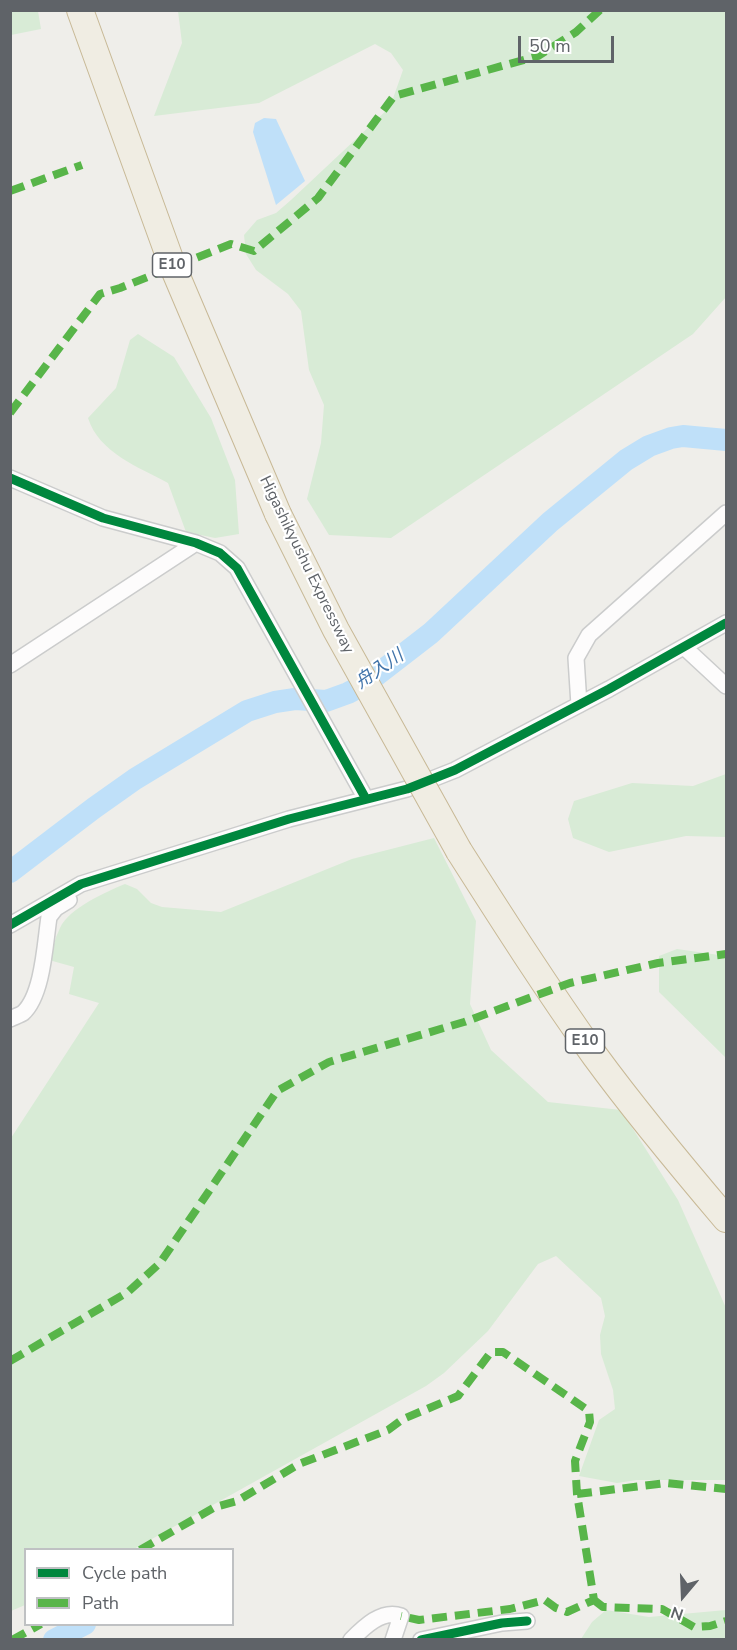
<!DOCTYPE html>
<html>
<head>
<meta charset="utf-8">
<style>
  body { margin:0 }
  #map { position:relative; width:737px; height:1650px; overflow:hidden; background:#efeeea; font-family:"Nunito Sans",sans-serif }
  canvas { display:block }
  .frame { position:absolute; inset:0; border:12px solid #5f6368; pointer-events:none }
  .legend { position:absolute; left:24px; top:1548px; width:210px; height:78px; box-sizing:border-box; background:#fff; border:2px solid #bfc1c3; margin:0; padding:8px 10px; list-style:none; font-size:18px; color:#5f6368 }
  .legend li { display:flex; align-items:center; gap:12px; height:30px }
  .legend b { width:30px; border:2px solid #bfc1c3 }
  .north { position:absolute; left:653px; top:1566px; width:60px; height:60px; -webkit-text-stroke:4px #fff; paint-order:stroke; rotate:199deg; font-size:16px; font-weight:700; line-height:24px; text-align:center; color:#5f6368 }
  .north::after { content:''; display:block; margin:auto; width:21px; height:27px; background:#5f6368; clip-path:polygon(50% 0,100% 100%,50% 72%,0 100%) }
  .scale { position:absolute; left:518px; top:36px; width:96px; height:27px; box-sizing:border-box; border:3px solid #5f6368; border-top:0; padding-left:8px; font-size:18px; line-height:21px; white-space:nowrap; color:#5f6368; -webkit-text-stroke:4px #fff; paint-order:stroke }
</style>
</head>
<body>
<div id="map">
<canvas width="737" height="1650"></canvas>
<div class="frame"></div>
<ul class="legend">
<li><b style="height:8px;background:#00873e"></b>Cycle path</li>
<li><b style="height:8px;background:#58b549"></b>Path</li>
</ul>
<div class="north">N</div>
<div class="scale">50 m</div>
</div>
<script>
const c = document.querySelector('canvas').getContext('2d');
c.lineJoin = 'round';
function paint(path, color) { c.fillStyle = color; c.fill(path, 'evenodd'); }
function strokePath(path, color, width, dash) { c.strokeStyle = color; c.lineWidth = width; c.lineCap = dash ? 'butt' : 'round'; c.setLineDash(dash || []); c.stroke(path); }
function label(font, color, halo, rows, align = 'center') {
  c.font = font + ' "Nunito Sans","Noto Sans JP",sans-serif'; c.lineWidth = 4.5; c.setLineDash([]); c.textBaseline = 'middle'; c.strokeStyle = halo; c.fillStyle = color; for (const [text, x, y, turn = 0] of rows) {
    c.save(); c.translate(x, y); c.rotate((+turn || 0) * Math.PI / 180); c.textAlign = isNaN(turn) ? turn : align; if (halo) c.strokeText(text, 0, 0); c.fillText(text, 0, 0); c.restore();
  }
}
const green = new Path2D(`
  M10 11H38L41 29 11 35Z
  M178 11H726V297L693 334 391 538 329 535 307 499 321 443 324 405 309 370 301 311 288 294 256 270 246 254 244 235 257 220 276 213 291 200 390 107 403 70 391 53 375 44 259 103 154 116 182 43Z
  M138 334 174 357 211 418 235 480 239 534 215 538 186 532 168 483C139 467 99 453 88 418L116 388 130 340Z
  M726 774V837L686 836 609 852 573 838 568 819 574 801 632 783 693 786Z
  M434 838 476 921 470 1004 491 1050 548 1102 621 1110 678 1200 726 1308V1480H637L617 1483 579 1476 599 1420 615 1409 613 1390 601 1354 600 1335 605 1316 601 1298 556 1256 538 1264 488 1331 444 1373 426 1386 134 1549 26 1550 25 1605 11 1611V1138L99 1003 69 994 74 967 49 960C52 950 55 938 60 928 69 908 106 892 125 884L137 889 151 903 162 907 221 912 352 859Z
  M677 949 726 956V1058L659 992V956Z
  M606 1610 649 1617 726 1610V1639H581L592 1622Z`);
const water = new Path2D(`
  M264 118 276 119 305 181 276 205 253 132 255 123Z`);
const river = new Path2D(`
  M10 872 94 808 135 779 247 711 275 702 295 699 326 701 348 693 365 684 431 633 550 522 626 460 649 446 671 438 683 436 726 440
  M54 1640 85 1624`);
const street = new Path2D(`
  M10 478 103 518 196 543 220 553 237 568 366 799
  M684 647 726 686
  M10 665 196 543
  M579 705 576 658 589 635 726 513
  M10 925 81 884 289 819 407 789 455 770 609 689 726 623
  M10 1019C14 1017 20 1015 23 1013 43 995 45 943 49 917L56 908 69 900
  M351 1640C364 1627 382 1609 401 1616L393 1640
  M421 1640 502 1623 527 1621`);
const highway = new Path2D(`
  M80 10 173 267 278 514
  M459 851C503 920 547 989 595 1056 636 1112 681 1166 726 1219`);
const highwayBridge = new Path2D(`
  M278 514 336 630 459 851`);
const quiet = new Path2D(`
  M10 191 82 165
  M10 413 100 294 120 288 231 244 254 251 318 198 394 96 538 56 576 32 600 10
  M10 1361 128 1292 160 1263 277 1091 329 1062 464 1022 570 983 658 963 726 954
  M577 1494 666 1483 726 1489
  M140 1550 215 1507 237 1501 299 1464 388 1430 403 1419 458 1396 491 1352H503L589 1411 590 1422 575 1461 577 1494 594 1600 567 1612 556 1608 545 1600 510 1609 419 1620 401 1616
  M594 1600 603 1607 662 1609 694 1627 710 1626 726 1621
  M12 1640 41 1624`);
const cycleway = new Path2D(`
  M10 478 103 518 196 543 220 553 237 568 366 799
  M10 925 81 884 289 819 407 789 455 770 609 689 726 623
  M421 1640 502 1623 527 1621`);
const shields = [
  [172,265,39],
  [585,1041,39]
];
const shieldNames = [
  ["E10",172,265],
  ["E10",585,1041]
];
const streetNames = [
  ["Higashikyushu Expressway",306,565,64]
];
const waterNames = [
  ["舟入川",380,670,-35]
];
paint(green, '#d8ebd6');
paint(water, '#bfe0f9');
strokePath(river, '#bfe0f9', 22);
strokePath(street, '#cbcccc', 18);
strokePath(highway, '#c8b996', 28);
strokePath(street, '#fdfcfc', 15);
strokePath(highway, '#f0ede3', 26);
strokePath(highwayBridge, '#c8b996', 28, []);
strokePath(highwayBridge, '#f0ede3', 26);
strokePath(quiet, '#58b549', 8, [15, 8]);
strokePath(cycleway, '#00873e', 9);
for (const [x, y, w] of shields) { const box = new Path2D(); box.roundRect(x - w / 2, y - 12, w, 24, 4.5); c.fillStyle = '#fff'; c.fill(box); strokePath(box, '#5f6368', 1.5); }
label('bold 15px', '#5f6368', null, shieldNames);
label('16px', '#5f6368', '#fff', streetNames);
label('italic 18px', '#4174aa', '#fff', waterNames);
</script>
</body>
</html>
